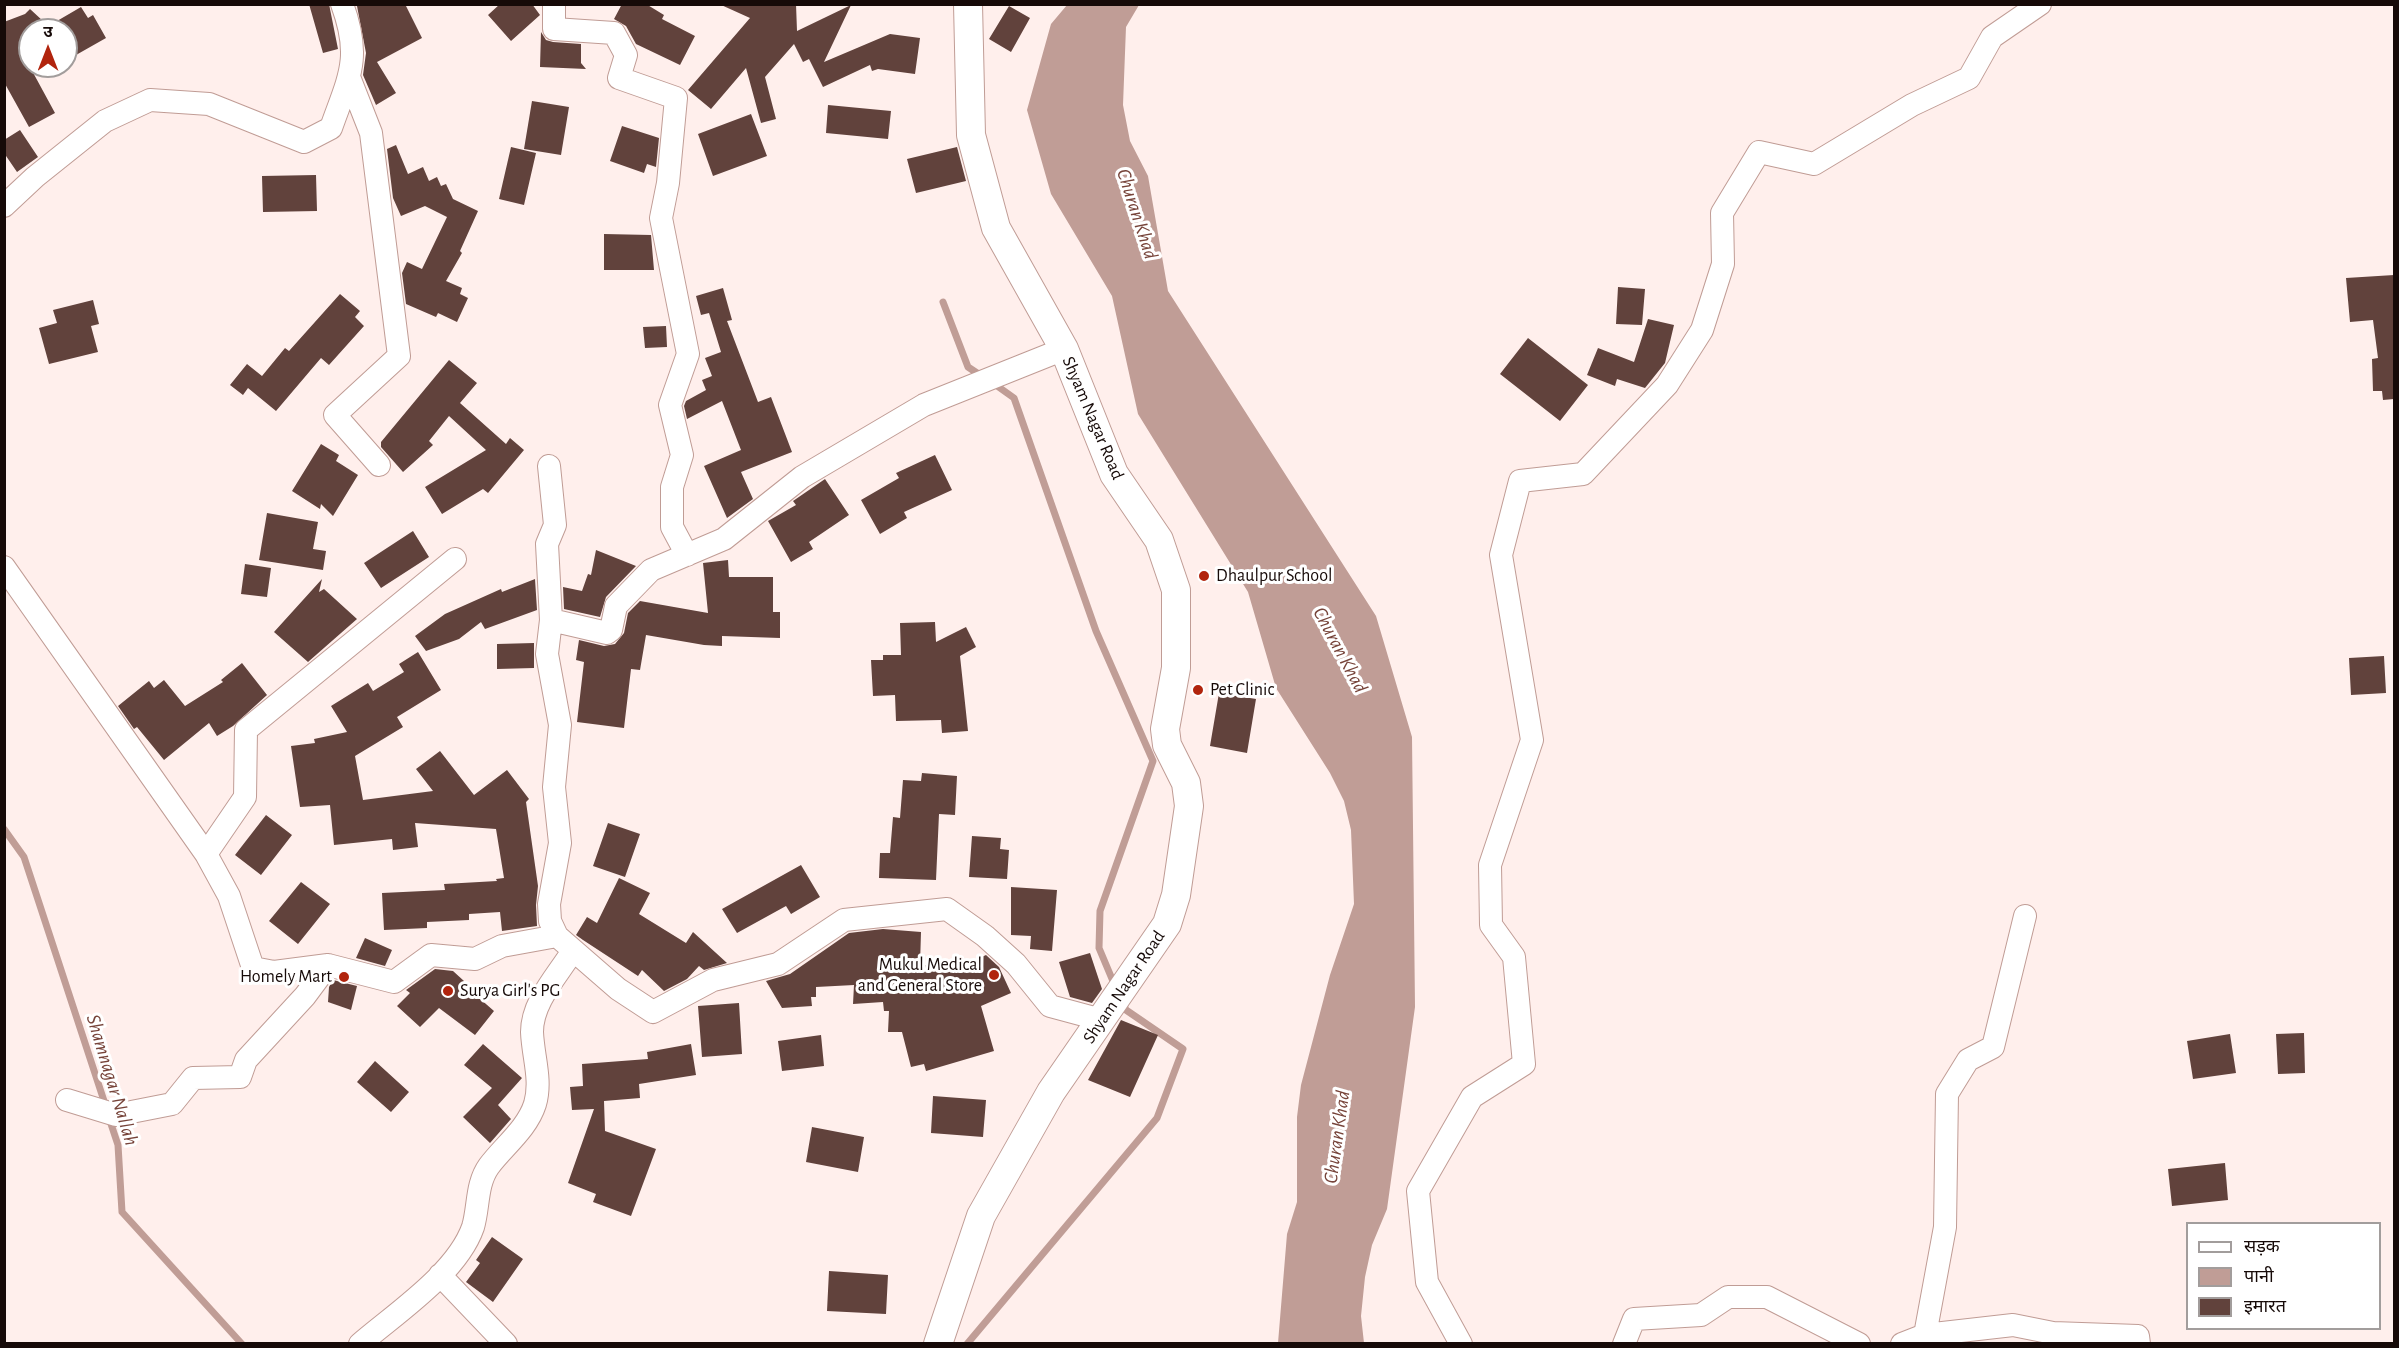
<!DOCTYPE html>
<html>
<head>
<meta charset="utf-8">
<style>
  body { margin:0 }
  #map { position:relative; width:2399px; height:1348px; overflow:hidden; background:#ffefec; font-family:"Alegreya Sans","Noto Sans Devanagari",sans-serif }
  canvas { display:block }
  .frame { position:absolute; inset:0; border:6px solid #160a08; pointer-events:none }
  .legend { position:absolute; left:2186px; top:1222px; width:195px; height:108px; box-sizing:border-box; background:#fff; border:2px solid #a29d9c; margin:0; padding:8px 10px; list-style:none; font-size:18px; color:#160a08 }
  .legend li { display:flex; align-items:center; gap:12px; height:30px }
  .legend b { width:30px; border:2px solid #a29d9c }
  .north { position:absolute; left:18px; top:18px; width:60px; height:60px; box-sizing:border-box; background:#fff; border:2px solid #a29d9c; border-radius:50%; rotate:0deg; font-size:16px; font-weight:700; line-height:24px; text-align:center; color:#160a08 }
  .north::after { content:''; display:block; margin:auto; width:21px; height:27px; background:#b1240d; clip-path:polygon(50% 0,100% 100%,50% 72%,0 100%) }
</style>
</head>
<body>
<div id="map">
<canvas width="2399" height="1348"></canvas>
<div class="frame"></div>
<ul class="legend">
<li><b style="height:8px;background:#fff"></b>सड़क</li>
<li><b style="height:16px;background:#c09d96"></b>पानी</li>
<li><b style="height:16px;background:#61423c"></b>इमारत</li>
</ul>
<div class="north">उ</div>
</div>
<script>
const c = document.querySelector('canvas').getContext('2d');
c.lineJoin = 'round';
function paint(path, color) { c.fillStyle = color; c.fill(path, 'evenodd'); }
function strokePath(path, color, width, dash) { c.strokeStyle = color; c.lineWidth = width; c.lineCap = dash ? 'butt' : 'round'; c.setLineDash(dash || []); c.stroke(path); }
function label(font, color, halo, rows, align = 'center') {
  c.font = font + ' "Alegreya Sans",sans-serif'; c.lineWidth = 6; c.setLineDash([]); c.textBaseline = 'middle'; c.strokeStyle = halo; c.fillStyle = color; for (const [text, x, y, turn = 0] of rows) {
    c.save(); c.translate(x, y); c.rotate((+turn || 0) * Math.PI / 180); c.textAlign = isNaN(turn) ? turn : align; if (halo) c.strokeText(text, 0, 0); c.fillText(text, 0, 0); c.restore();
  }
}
const water = new Path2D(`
  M1067 5H1139L1126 27 1123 105 1130 141 1148 176 1168 291 1376 616 1412 737 1415 1007 1387 1209 1372 1245 1365 1277 1361 1316 1364 1343H1278L1287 1234 1297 1202V1117L1301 1085 1330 975 1354 904 1351 830 1344 801 1330 773 1276 688 1248 592 1138 414 1112 296 1051 194 1027 110 1051 24Z`);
const stream = new Path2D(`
  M943 302 968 367 983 377
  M993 383 1014 398 1096 631 1153 761 1100 911 1099 948 1115 986
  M4 829 24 857 106 1107
  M109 1118 118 1145 122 1212 242 1344
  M967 1344 1157 1118 1183 1049 1126 1010 1122 1001`);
const building = new Path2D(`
  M309 4H329L338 49 323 53Z
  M360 4H405L422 38 377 62 396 93 376 105 363 75 366 53 357 6Z
  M500 4H532L540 15 511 41 488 15Z
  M622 4H646L664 15 662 19 695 36 680 65 636 44 626 26 614 19Z
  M719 4H796L797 31 851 5 824 62 890 34 920 38 915 74 878 69 872 71 870 65 823 87 809 59 803 62 794 44 765 77 776 119 761 123 746 68 711 109 688 90 750 18Z
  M1009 6 1030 18 1011 52 989 39Z
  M81 7 88 18 93 15 106 38 76 55 66 37V30H62L57 21Z
  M30 9 43 21 36 30H30V67L55 113 29 127 4 82V22L25 14Z
  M541 32 546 40 553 42 581 44V63L586 69 540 67Z
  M532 101 569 107 561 155 524 149Z
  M828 105 891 111 888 139 826 133Z
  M751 114 767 156 713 176 698 134Z
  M622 126 659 138 656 167 647 164 644 173 610 161Z
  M20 130 38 157 17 172 4 153V140Z
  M396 145 408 174 423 167 429 181 437 177 441 186 446 184 453 199 478 211 460 251 462 253 446 281 462 288 460 294 468 298 457 322 438 313 436 317 406 304 402 273 407 262 422 269 447 217 425 206 401 216 393 198 387 149Z
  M511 147 536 153 524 205 499 199Z
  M957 147 966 181 916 193 907 159Z
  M316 175 317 211 263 212 262 176Z
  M604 234 651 235 654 270H604Z
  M2394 275V399L2383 400 2382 391H2373L2372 359 2378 358 2373 320 2350 322 2346 278Z
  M1618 287 1645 289 1642 325 1616 324Z
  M723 288 732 320 727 321 758 402 771 397 792 452 741 472 753 499 727 518 704 466 741 450 722 401 687 419 684 406 686 401 706 390 702 380 712 376 705 358 721 352 709 313 701 315 696 296Z
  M340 294 360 311 355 317 364 326 329 365 321 358 276 411 248 388 243 395 230 385 247 364 262 376 285 348 289 351Z
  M93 300 99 324 91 326 98 352 49 364 39 328 57 323 53 310Z
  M1648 319 1674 325 1665 363 1645 388 1617 379 1615 386 1587 375 1598 348 1634 362Z
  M666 326 667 347 645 348 643 327Z
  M1528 338 1588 385 1560 421 1500 374Z
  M449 360 477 383 460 403 506 444 510 438 524 450 488 493 483 489 442 514 425 487 486 450 449 416 429 441 433 445 403 472 381 447V442Z
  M321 444 339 455 336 461 358 475 333 516 321 504 320 509 292 491Z
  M935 455 952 490 904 512 907 518 880 534 861 500 899 478 896 473Z
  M825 479 849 515 809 542 813 549 791 562 768 521 796 505 793 501Z
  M267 513 318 522 313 549 326 551 323 570 259 560Z
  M413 531 429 557 381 588 364 563Z
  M596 550 636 566 606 597 600 617 564 609 563 587 582 591 588 574 591 575Z
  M728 560 729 577H773V612H780V638L722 636V646L704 645 646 635 640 670 631 669 624 728 577 722 584 662 576 660 579 640 604 646 615 644 624 633 628 613 640 601 708 613 703 563Z
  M245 564 271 568 267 597 241 594Z
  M322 579 319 592 324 589 357 619 308 662 274 632Z
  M535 579 537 610 485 629 481 622 459 639 426 651 415 636 445 614 501 589 502 592Z
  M935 622 936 642 966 627 976 647 960 656 968 731 942 733 941 720 896 721 895 695 873 696 871 660H883V655H901L900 623Z
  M534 643V668L497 669V644Z
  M418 652 441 690 397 717 403 727 355 756 363 800 433 791 416 769 440 751 474 795 507 770 529 799 526 802 538 886 536 905 537 926 502 931 500 912 469 914V920L427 922V928L384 930 382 893 445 890 444 884 497 881 496 879 504 878 496 829 415 823 418 847 393 850 392 839 334 845 330 805 300 807 291 746 315 743 314 739 347 732 331 706 368 683 373 691 404 672 399 664Z
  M2384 656 2386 693 2351 695 2349 658Z
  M242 663 267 695 233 726 217 736 209 723 164 760 137 727 134 729 118 706 149 681 154 688 164 680 185 706 223 682 221 680Z
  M1219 693 1256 699 1247 753 1210 746Z
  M922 773 957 776 955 815 939 814 936 880 879 878 880 853H890L893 817 900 818 903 780 921 781Z
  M266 815 292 835 261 875 235 855Z
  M608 823 640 834 625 877 593 866Z
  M972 836 1001 838 1000 849 1009 850 1007 879 969 877Z
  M801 865 820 897 791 914 786 906 737 933 722 909Z
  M619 878 650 893 639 914 686 943 693 932 727 963 704 970 699 966 687 979 664 991 642 970 638 976 583 940 576 935 587 917 597 923Z
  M301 882 330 904 298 944 269 921Z
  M1011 887 1057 890 1052 951 1030 949 1031 936 1011 935Z
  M883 929 921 932 920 965 962 966 986 955 999 967 1011 993 981 1006 994 1051 926 1071 924 1064 911 1067 902 1032H888L889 1011H884L883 1002 853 1004 854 985 816 987V997H811L812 1006 782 1008 766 981 790 974 849 933Z
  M365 938 392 950 385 966 356 958Z
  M1090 953 1102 989 1092 1003 1070 997 1059 962Z
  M435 969 453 971 464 981 463 984 494 1011 475 1035 439 1008 420 1027 397 1006 410 993 406 990Z
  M333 980 357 986 351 1010 328 1002 329 987Z
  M739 1003 742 1054 702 1057 698 1006Z
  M1121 1020 1158 1035 1130 1097 1088 1080Z
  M2304 1033 2305 1073 2278 1074 2276 1034Z
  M2230 1034 2236 1073 2193 1079 2187 1041Z
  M821 1035 824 1066 782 1071 778 1041Z
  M483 1044 522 1078 498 1105 511 1119 490 1143 463 1117 492 1088 464 1065Z
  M691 1044 696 1075 639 1084 640 1098 604 1101 605 1131 656 1149 631 1216 593 1202 596 1194 568 1183 594 1109 572 1110 570 1087 583 1086 582 1064 648 1059 647 1052Z
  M375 1061 409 1092 391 1112 357 1082Z
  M933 1096 986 1100 983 1137 931 1133Z
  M812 1127 864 1137 858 1172 806 1162Z
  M2225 1163 2228 1200 2172 1206 2168 1169Z
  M492 1237 523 1259 493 1302 466 1282 480 1263 476 1260Z
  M829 1271 888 1275 886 1314 827 1311Z`);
const minor = new Path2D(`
  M554 4V29L614 33 626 55 619 78 676 98 668 183 661 218 688 354 670 405 682 455 672 487V527L687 555
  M349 77 371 133 399 356 335 415 379 465
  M4 206 35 177 105 121 150 100 209 104 304 142 331 128C349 77 362 58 342 4
  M4 567 206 854 229 896 253 968 274 972 328 965 394 982 431 955 475 959 502 946 557 936 550 921 549 904 560 843 554 787 560 725 547 654 551 620 547 544 555 525 549 466
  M551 620 607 633 611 630 616 606 651 570 724 539 802 477 924 405 1064 349
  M206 854 245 797 246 730 455 559
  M557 936 618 989 653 1012 713 980 778 964 844 920 947 909 985 936 1016 964 1050 1006 1102 1020
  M67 1100 116 1115 172 1104 193 1078 240 1077 246 1060 305 996 328 965
  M440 1275 506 1344
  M1925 1335 1945 1227 1947 1094 1968 1060 1993 1047 2025 916
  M360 1344C396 1313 457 1273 473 1227 479 1207 476 1184 489 1166 504 1146 527 1129 535 1104 542 1080 533 1057 532 1032 532 1002 557 976 572 952
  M1461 1344 1427 1282 1418 1191 1472 1097 1524 1064 1514 957 1491 925 1490 865 1532 740 1501 555 1520 481 1583 474 1667 385 1702 330 1723 264 1722 213 1759 152 1814 164 1912 105 1969 78 1992 37 2040 4
  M1624 1344 1634 1319 1701 1315 1728 1297H1767L1859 1344
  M1902 1344 1925 1335 2013 1325 2053 1333 2138 1336 2139 1344`);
const tertiary = new Path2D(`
  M938 1344 981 1216 1051 1092 1167 924 1176 895 1189 806 1186 783 1167 745 1165 729 1176 668V590L1159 540 1114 474 1064 349 996 228 971 135 968 4`);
const markers = [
  [1204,576,6,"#b1240d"],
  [1198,690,6,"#b1240d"],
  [994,975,6,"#b1240d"],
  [344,977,6,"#b1240d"],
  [448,991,6,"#b1240d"]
];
const streetNames = [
  ["Shyam Nagar Road",1093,418,67],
  ["Shyam Nagar Road",1124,987,-56]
];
const poiNames = [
  ["Dhaulpur School",1216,576],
  ["Pet Clinic",1210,690],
  ["Mukul Medical",982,965,"right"],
  ["and General Store",982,986,"right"],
  ["Homely Mart",332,977,"right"],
  ["Surya Girl's PG",460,991]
];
const waterNames = [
  ["Churan Khad",1137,214,72],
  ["Churan Khad",1340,650,62],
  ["Shamnagar Nallah",112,1080,73],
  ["Churan Khad",1337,1137,-82]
];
paint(water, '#c09d96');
strokePath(stream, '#c09d96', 7);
paint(building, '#61423c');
strokePath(minor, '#c09c95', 24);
strokePath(tertiary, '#c09c95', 30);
strokePath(minor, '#fff', 22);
strokePath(tertiary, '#fff', 28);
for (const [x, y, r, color] of markers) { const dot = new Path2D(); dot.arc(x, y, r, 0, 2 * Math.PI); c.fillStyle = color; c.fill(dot); strokePath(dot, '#fff', 2); }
label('18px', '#160a08', '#fff', streetNames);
label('18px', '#160a08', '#fff', poiNames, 'left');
label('italic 20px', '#764339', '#fff', waterNames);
</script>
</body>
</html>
